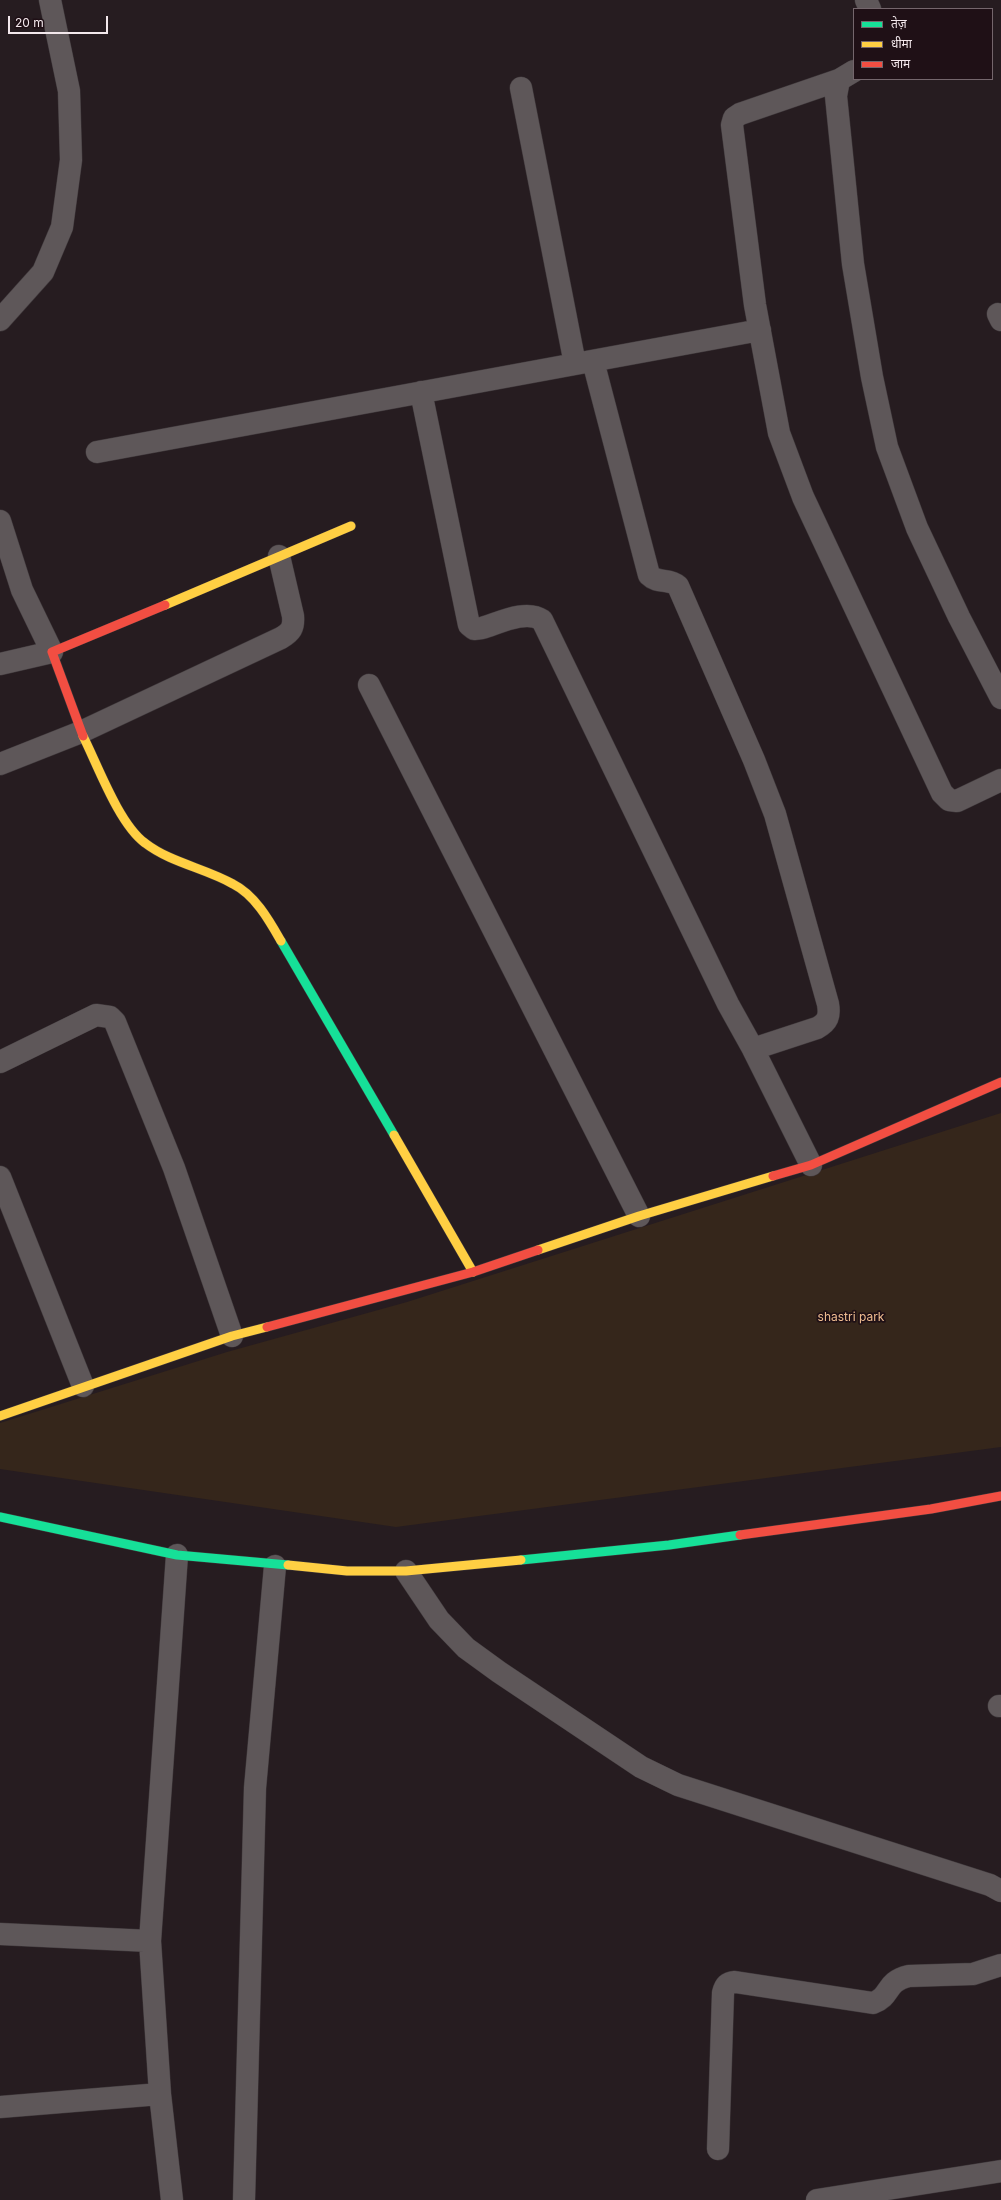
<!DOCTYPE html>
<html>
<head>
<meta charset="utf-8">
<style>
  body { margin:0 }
  #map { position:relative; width:1001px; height:2200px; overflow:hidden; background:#261c20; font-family:Inter,"Noto Sans Devanagari",sans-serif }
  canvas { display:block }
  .legend { position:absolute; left:853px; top:8px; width:140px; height:72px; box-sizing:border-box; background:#1f1016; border:1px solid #74666c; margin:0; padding:5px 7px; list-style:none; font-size:12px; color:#f3e8ec }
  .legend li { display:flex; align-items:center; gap:8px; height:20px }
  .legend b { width:20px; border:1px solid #74666c }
  .scale { position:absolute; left:8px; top:16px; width:100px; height:18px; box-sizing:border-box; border:2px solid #f3e8ec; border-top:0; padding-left:5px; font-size:12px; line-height:14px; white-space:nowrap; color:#f3e8ec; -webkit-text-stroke:3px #1f1016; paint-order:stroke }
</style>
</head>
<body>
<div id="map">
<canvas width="1001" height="2200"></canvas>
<ul class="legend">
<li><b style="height:5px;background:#16e098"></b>तेज़</li>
<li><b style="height:5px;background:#ffcf43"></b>धीमा</li>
<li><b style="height:5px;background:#f24e42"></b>जाम</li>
</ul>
<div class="scale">20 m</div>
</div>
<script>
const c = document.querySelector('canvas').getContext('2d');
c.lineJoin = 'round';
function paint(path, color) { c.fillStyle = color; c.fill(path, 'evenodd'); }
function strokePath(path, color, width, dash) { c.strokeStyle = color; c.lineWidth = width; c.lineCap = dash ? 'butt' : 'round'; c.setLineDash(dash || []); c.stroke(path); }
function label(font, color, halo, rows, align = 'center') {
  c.font = font + ' Inter,sans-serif'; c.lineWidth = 3.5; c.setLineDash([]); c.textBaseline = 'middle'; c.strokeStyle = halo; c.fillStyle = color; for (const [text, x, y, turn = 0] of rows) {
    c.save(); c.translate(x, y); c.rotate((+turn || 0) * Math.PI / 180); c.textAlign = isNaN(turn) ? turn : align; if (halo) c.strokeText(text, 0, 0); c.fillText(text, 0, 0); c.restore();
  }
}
const green = new Path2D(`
  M1001 1113V1447L396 1527 0 1469V1423L227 1352 407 1302Z`);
const street = new Path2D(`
  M866 0 870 9
  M854 71 839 80 836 96 853 264 872 377 887 447 917 528 959 617 1001 698
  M839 80 740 114 734 118 732 125 755 305 779 433 803 497 942 793 949 800 957 801 1001 780
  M521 88 575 364
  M998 314 1001 320
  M0 320 43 272 62 227 71 160 69 91 50 0
  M593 361 649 575C658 584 669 578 678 586L754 760 775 814 828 1004C830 1016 828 1022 817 1028L753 1049
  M421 392 469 625 474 629 482 628C499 623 526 609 542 620L728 1004 753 1049 811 1165
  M97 452 760 330
  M0 521 22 590 52 652 0 664
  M369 685 639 1216
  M0 764 81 732 281 638C291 632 294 628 293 616L279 556
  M0 1062 96 1015 110 1017 115 1022 174 1168 232 1336
  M0 1177 83 1386
  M406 1571 439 1620 466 1648 499 1672 641 1767 678 1785 990 1885 1001 1891
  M999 1706H1001
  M0 1934 150 1941
  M0 2107 160 2094
  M718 2149 723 1993C725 1985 727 1983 735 1982L873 2003C892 1996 884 1982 909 1976L973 1974 1001 1965
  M172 2200 160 2094 150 1941 177 1555
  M244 2200 255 1788 275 1566
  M817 2200 1001 2171`);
const fast = new Path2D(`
  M281 941 394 1135
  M0 1517 177 1555 288 1565
  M521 1560 669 1545 740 1535`);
const slow = new Path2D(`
  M165 605 351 526
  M83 736C98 766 119 824 145 843 171 863 205 868 233 884 255 895 269 920 281 941
  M394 1135 473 1272
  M538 1250 639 1216 773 1176
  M0 1416 232 1336 267 1327
  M288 1565 347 1571H406L521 1560`);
const jam = new Path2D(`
  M83 736 52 652 165 605
  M773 1176 811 1165 1001 1082
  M267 1327 473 1272 538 1250
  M740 1535 931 1509 1001 1496`);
const parkNames = [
  ["shastri park",851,1317]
];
paint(green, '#35261b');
strokePath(street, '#3f383b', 23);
strokePath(fast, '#3f383b', 10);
strokePath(slow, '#3f383b', 10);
strokePath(jam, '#3f383b', 10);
strokePath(street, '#5e5759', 22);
strokePath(fast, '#16e098', 9);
strokePath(slow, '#ffcf43', 9);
strokePath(jam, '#f24e42', 9);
label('12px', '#efbc90', '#1f1016', parkNames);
</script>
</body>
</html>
